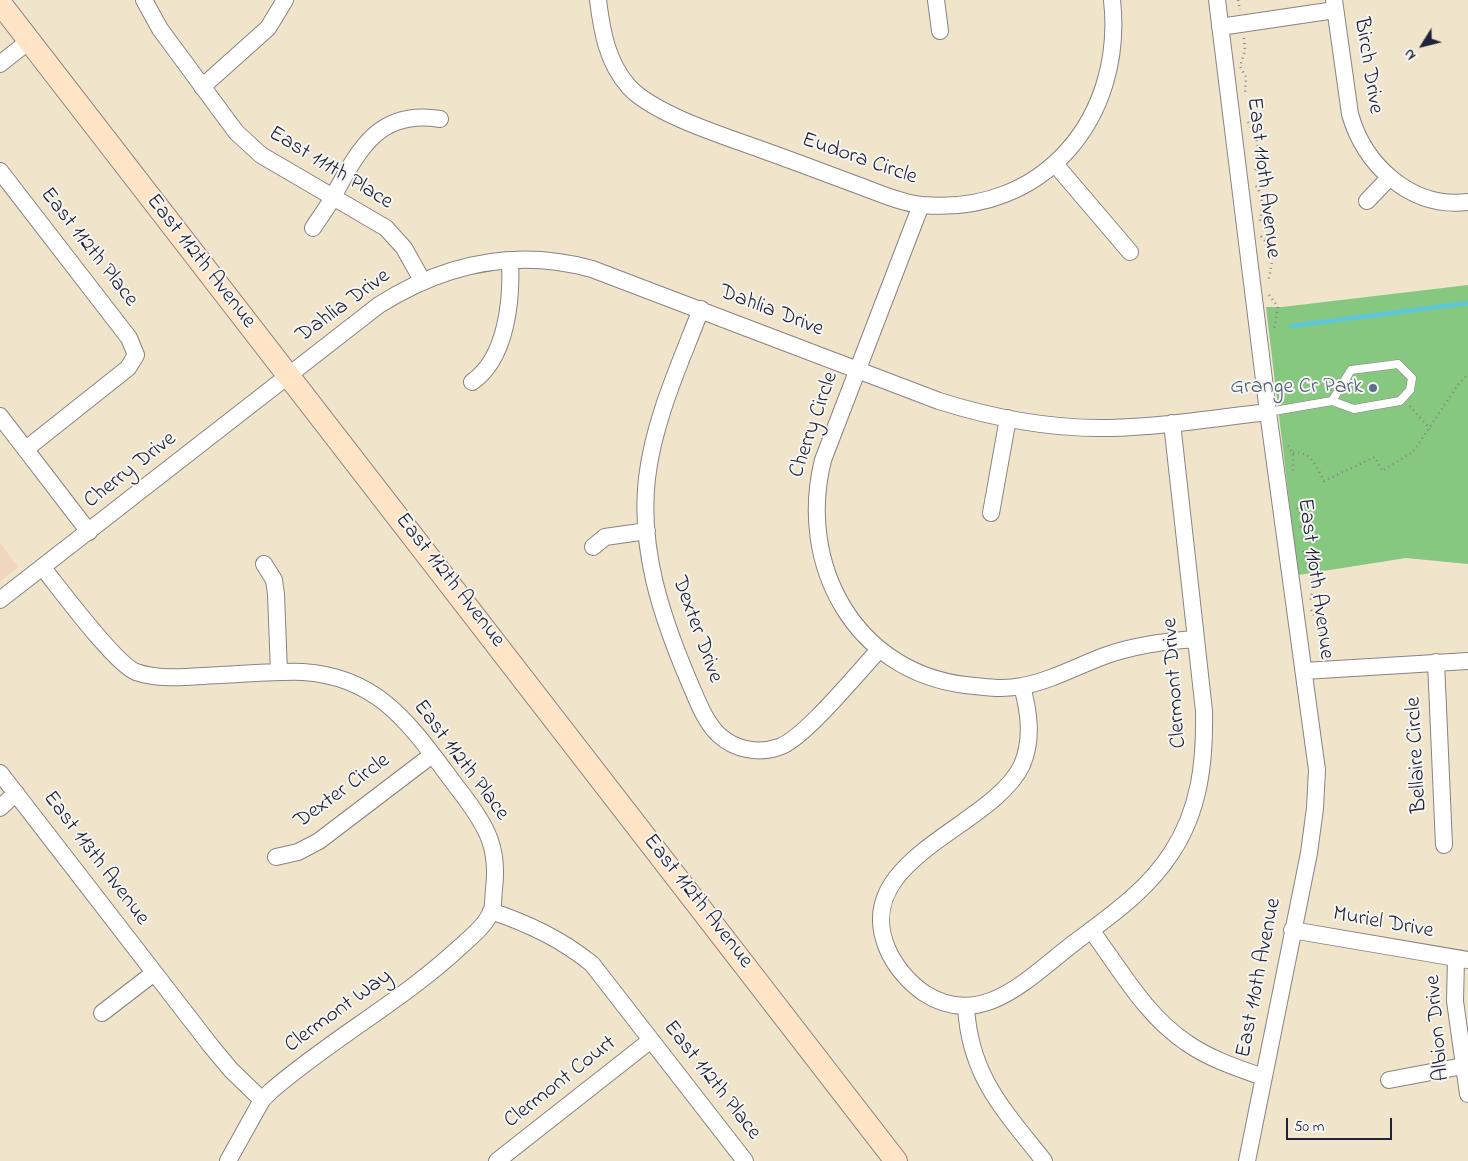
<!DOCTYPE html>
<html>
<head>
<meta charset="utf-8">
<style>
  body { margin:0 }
  #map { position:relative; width:1468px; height:1161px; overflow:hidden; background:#f0e4cb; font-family:"Indie Flower",sans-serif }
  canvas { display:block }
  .north { position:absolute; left:1398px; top:20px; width:50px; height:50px; -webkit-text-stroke:4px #f6f6f2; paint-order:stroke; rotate:234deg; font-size:14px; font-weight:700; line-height:20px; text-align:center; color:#22223b }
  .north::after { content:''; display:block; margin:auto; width:18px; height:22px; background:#22223b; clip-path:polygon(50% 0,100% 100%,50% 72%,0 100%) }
  .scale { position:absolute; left:1286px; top:1118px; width:106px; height:22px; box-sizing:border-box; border:2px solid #22223b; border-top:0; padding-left:6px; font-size:15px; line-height:18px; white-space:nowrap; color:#22223b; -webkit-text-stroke:4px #f6f6f2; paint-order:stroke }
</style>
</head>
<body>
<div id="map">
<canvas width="1468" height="1161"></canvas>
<div class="north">N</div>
<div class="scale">50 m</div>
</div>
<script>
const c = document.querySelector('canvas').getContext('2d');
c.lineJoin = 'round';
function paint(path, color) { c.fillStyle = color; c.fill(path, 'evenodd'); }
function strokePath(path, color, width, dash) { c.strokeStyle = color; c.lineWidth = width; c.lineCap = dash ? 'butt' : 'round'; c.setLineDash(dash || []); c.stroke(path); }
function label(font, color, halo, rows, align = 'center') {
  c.font = font + ' "Indie Flower",sans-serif'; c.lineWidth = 4; c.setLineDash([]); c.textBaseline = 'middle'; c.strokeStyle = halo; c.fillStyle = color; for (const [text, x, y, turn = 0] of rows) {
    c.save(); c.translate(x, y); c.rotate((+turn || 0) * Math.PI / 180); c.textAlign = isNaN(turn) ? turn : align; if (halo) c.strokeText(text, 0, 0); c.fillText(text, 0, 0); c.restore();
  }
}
const built = new Path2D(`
  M0 543 18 567 0 581Z`);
const green = new Path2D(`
  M1468 285V564L1406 558 1298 575 1266 307H1282Z`);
const stream = new Path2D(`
  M1291 326 1468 303`);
const path = new Path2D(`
  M1238 0 1240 10
  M1244 38 1245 51 1240 66 1246 77 1245 95
  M1248 122C1258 140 1263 154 1254 173
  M1256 186C1264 197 1262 208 1260 221
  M1261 236C1275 251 1273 262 1268 281
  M1269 295 1278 307 1274 329
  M1410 406 1430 429
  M1288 446 1293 453V472
  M1293 453C1311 450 1317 468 1324 481L1375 457 1382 471 1413 452 1458 385 1468 374
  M1297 508 1302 516 1300 531
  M1303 551C1315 571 1315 579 1310 602
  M1311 610 1320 625 1326 656`);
const lane = new Path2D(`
  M1268 412 1332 401 1354 409 1400 401 1410 390 1412 378 1398 364 1351 370 1332 401`);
const street = new Path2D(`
  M144 0 160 29 236 132 261 155 386 228 404 248 422 280
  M598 0C602 32 607 62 629 87 656 116 731 138 768 152 799 163 830 175 860 186 879 193 901 203 922 205 1044 216 1125 117 1112 0
  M936 0 940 31
  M1217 0 1268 412 1317 770 1315 808 1309 853 1247 1161
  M1334 0 1350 114C1364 165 1411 209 1468 202
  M1220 27 1335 10
  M0 64 29 41
  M202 87 268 28 285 0
  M1055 164 1130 252
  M0 171 129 338 136 355 128 368 26 449
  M1367 201 1389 178
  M921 205 823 460C797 564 854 671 965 685 984 687 1003 690 1022 686 1051 681 1079 665 1107 655 1136 645 1166 641 1196 639
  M313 228C320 217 328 207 334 195 359 149 379 109 440 119
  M701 309C680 364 654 419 647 478 639 549 661 615 688 679 696 697 704 721 719 735 735 750 759 754 779 747 804 739 858 672 879 650
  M472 382C507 358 512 299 510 260
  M0 416 89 532
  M991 513 1008 418
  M593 547 605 537 647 531
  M264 564 274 580 276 594 279 672
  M43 568C60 589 115 664 136 672 161 681 194 676 220 675 247 674 276 671 303 672 386 677 417 736 463 795 487 827 499 848 494 889 493 896 494 906 491 912 485 926 471 937 460 947 402 1001 331 1039 271 1091L262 1100 228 1161
  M0 600 379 305C444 264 516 248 592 269L939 401C993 418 1051 429 1108 428 1162 427 1215 418 1268 412
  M1436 662 1444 845
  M1304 671 1468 661
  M1022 686C1029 712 1033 739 1022 765 992 828 850 858 887 948 894 965 908 982 924 993 982 1031 1029 977 1074 943 1110 916 1147 891 1172 852 1200 809 1205 761 1204 711L1172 423
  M0 773 211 1046 231 1070 262 1100
  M0 808 16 793
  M276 857 298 852 319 841 432 755
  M491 911C529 924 561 939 592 964L745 1161
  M1091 930C1120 969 1146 1016 1187 1043 1210 1059 1237 1068 1263 1077
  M1292 930 1468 960
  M1456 959 1455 1001 1468 1094
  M966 1007C970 1076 1003 1109 1044 1161
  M102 1013 154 973
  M1389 1080 1463 1066
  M497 1161 651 1040`);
const secondary = new Path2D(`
  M0 3 896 1161`);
const markers = [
  [1373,388,5,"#5c6f8a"]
];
const streetNames = [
  ["Birch Drive",1367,66,81],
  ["Eudora Circle",859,160,19],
  ["East 111th Place",330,169,31],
  ["East 110th Avenue",1262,178,83],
  ["East 112th Place",88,248,52],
  ["East 112th Avenue",200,262,52],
  ["Dahlia Drive",344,307,-36],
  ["Dahlia Drive",771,312,21],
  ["Cherry Circle",815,425,-71],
  ["Cherry Drive",131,471,-38],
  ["East 110th Avenue",1314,579,82],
  ["East 112th Avenue",449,581,52],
  ["Dexter Drive",696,630,70],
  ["Clermont Drive",1176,683,-94],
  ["Bellaire Circle",1418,755,-93],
  ["East 112th Place",460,761,53],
  ["Dexter Circle",343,792,-36],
  ["East 113th Avenue",95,859,53],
  ["East 112th Avenue",697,902,52],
  ["Muriel Drive",1383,924,10],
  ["East 110th Avenue",1260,978,-79],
  ["Clermont Way",339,1012,-36],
  ["Albion Drive",1439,1028,-95],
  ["East 112th Place",711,1081,52],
  ["Clermont Court",561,1083,-38]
];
const serviceNames = [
  ["Grange Cr Park",1363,388]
];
paint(built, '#f0d6bc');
paint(green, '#87c880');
strokePath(stream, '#5ec8da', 4.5);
strokePath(lane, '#898383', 9);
strokePath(street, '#898383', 18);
strokePath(secondary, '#898383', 24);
strokePath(path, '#898383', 2.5, [1, 4]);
strokePath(lane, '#fff', 8);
strokePath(street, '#fff', 16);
strokePath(secondary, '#ffe4c6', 22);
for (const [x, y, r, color] of markers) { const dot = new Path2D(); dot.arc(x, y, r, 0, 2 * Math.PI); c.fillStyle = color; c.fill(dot); strokePath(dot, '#f6f6f2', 2); }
label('22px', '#22223b', '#f6f6f2', streetNames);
label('22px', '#4e5e75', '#f6f6f2', serviceNames, 'right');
</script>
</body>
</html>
